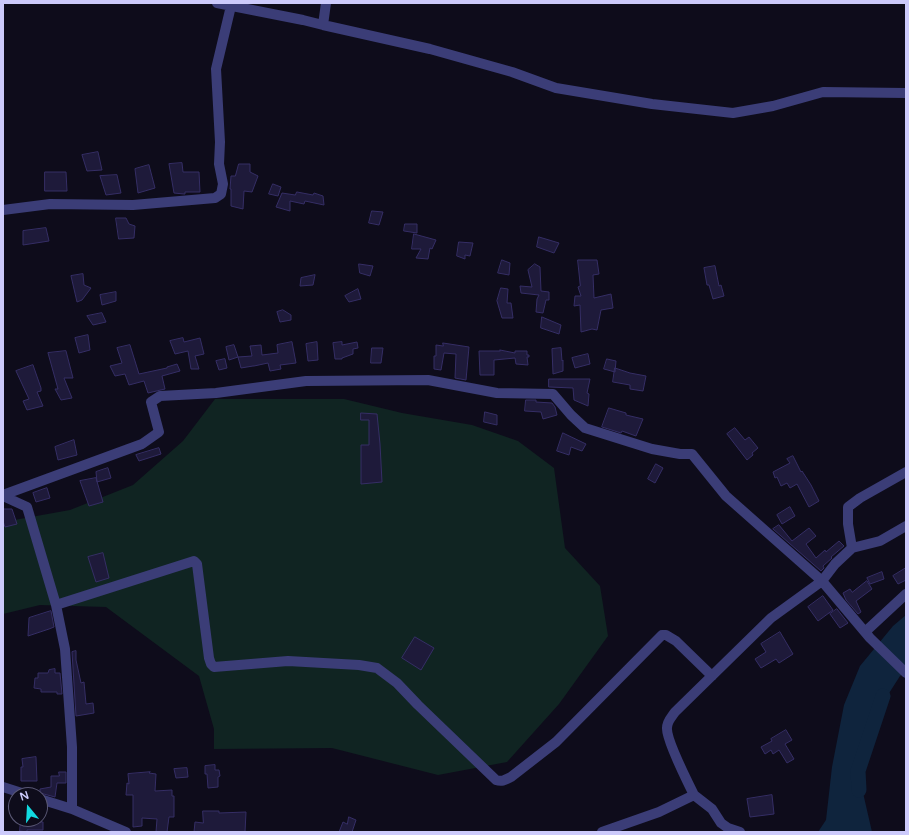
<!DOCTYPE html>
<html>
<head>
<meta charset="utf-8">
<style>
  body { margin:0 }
  #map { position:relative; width:909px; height:835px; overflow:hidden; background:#0e0c1b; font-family:"Varela Round",sans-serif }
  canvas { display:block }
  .frame { position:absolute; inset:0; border:4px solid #cccafb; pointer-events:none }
  .north { position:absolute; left:8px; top:787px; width:40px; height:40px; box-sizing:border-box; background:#0e0c1b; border:1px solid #5a5875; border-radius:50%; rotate:342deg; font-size:11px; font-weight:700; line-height:16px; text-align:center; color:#cccafb }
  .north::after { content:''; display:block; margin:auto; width:14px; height:18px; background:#11dae1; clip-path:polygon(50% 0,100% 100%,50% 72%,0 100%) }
</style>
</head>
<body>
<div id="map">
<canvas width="909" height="835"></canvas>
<div class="frame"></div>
<div class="north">N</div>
</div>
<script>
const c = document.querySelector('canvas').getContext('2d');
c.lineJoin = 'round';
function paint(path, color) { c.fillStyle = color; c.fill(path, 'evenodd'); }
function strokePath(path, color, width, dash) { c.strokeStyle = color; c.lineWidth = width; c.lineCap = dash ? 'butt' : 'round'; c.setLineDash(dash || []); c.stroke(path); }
const green = new Path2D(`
  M215 399H344L402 413 472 425 518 441 554 468 565 548 600 586 608 636 559 704 507 762 438 775 332 748 214 749V729L199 676 106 607 40 605 3 614V522L70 510 133 485 183 441Z`);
const water = new Path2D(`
  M906 615V671L900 676 877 712 858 771 872 832H818L826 820 832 767 844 705 860 666 893 626Z`);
const river = new Path2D(`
  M859 790 858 771 883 696`);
const building = new Path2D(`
  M98 152 102 170 87 171 82 155Z
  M182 163 183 172H199L200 192H185V194H184L174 193 169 164Z
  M239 164H250V172L258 176 252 192 244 191 243 209 231 206V189H230L231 176H235Z
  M149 165 155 188 138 193 135 169Z
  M45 172H66L67 191H45Z
  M117 175 121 193 106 195 100 176Z
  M273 184 281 187 278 196 269 194Z
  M297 192 313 195 314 193 323 196 324 205 305 201 304 204 290 201V211L276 207 282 193 295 195Z
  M372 211 383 212 379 225 369 223Z
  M116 218H126L129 224 135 226 134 238 119 239Z
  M405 224H417V233L404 231Z
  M46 228 49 241 23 245V231Z
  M414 234 436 240 432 249 430 248 428 259 416 258 421 249H412Z
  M539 237 559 243 554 253 537 247Z
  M459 242 473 243 470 256 465 255V259L457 256Z
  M502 260 510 263 509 275 498 273Z
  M578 260H597L599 274 593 275 594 298 611 294 613 308 601 310 597 330 592 329 581 332 580 305 574 306 575 296H581L578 287 580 286Z
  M359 264 373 266 370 276 360 273Z
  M535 264 540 267 541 291 549 292V300H546L543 313 536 312 537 299 539 295 521 293 520 286 532 287 528 270Z
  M715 266 719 286 721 285 724 296 713 299 709 285H707L704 268Z
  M83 274 84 285 91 288 82 300 77 302 71 276Z
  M315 275 313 285 300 286 301 278Z
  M501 288 508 289 507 303H511L513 318H502L497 301Z
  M358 289 361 299 349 302 345 296Z
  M116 292V301L102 305 100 295Z
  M283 310 291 315V320L280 322 277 312Z
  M102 313 106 322 93 325 87 316Z
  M542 317 561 325 559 334 541 328Z
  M88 335 90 350 79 353 75 338Z
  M183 338 184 342 200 338 204 354 195 356 199 369H191L188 351 175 354 170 341Z
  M292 342 296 363 280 365 281 369 270 371 268 363 254 366H253L241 368 238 357 252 356 250 346 261 345 262 355 278 353 277 345Z
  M317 342 318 360 308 361 306 344Z
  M342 342V345L357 342 358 348 353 349V354L342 358V359H335L333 343Z
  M443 343 469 347 466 380 455 378 456 354 444 353 441 370 434 369V356H436V345L443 346Z
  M130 345 139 374 167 368V367L177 364 180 371 162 376 165 389 148 393 144 381 129 385 125 374 115 376 110 366 122 363 117 348Z
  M234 345 238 357 229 360 226 347Z
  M372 348H383L381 363H371Z
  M561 348 562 361 563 360V371L553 374 552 349Z
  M500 350 515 353V351H527V355H529V357H527L528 365 516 364 515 358 494 360V375H480L479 351H500Z
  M66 351 73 378H64L72 398 61 400 55 389H58L48 353Z
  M588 354 590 364 575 368 572 358Z
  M225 359 227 368 219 370 216 361Z
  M607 359 616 361 615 372 604 369Z
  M33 365 41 388V391L37 392 43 406 27 410 23 401 29 399 16 371Z
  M615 368 630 373 646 376 643 391 630 389V385L613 382Z
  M549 379H590L587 393 589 394 588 406 574 400 573 388 549 387Z
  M526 400H536V402L552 403 555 407 557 415 543 419 541 412 525 411Z
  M609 408 626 413V415L643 419 636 436 622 431 621 433 602 427Z
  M485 412 497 415V425L484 422Z
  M361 413 377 414 380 444 382 482 361 484V445H369V420H361Z
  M735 428 745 440 749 437 758 448 752 453 753 455 747 460 727 434Z
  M563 433 586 444 582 451 571 447 569 455 557 451Z
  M74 440 77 455 58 460 55 447Z
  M159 448 161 454 139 461 136 455Z
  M793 456 801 472 802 471 811 485 819 501 809 507 797 484 790 488 787 483 781 486 777 477 775 478 773 472 790 463 787 459Z
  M656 464 663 468 655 483 648 479Z
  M108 468 111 478 97 482 96 472Z
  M96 478 103 502 89 506 80 481Z
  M47 488 50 498 36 502 33 493Z
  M790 507 795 516 782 524 777 515Z
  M3 509H12L17 524 5 527 3 521Z
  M779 525 792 541 809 528 816 536 806 544 816 558 825 550 826 552 839 541 844 546 831 557 832 558 823 566 824 568 821 571 773 529Z
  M103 553 109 578 96 582 88 557Z
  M906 568V580L898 584 893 576Z
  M882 572 884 579 870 584 867 578Z
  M867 581 872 589 856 601 861 612 858 614 846 600 843 593 850 589 852 592Z
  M823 596 833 610 818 621 808 607Z
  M837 609 848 623 840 628 830 614Z
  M51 611 54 627 49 629 28 636 29 618Z
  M780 632 793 654 779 663 776 659 761 668 755 659 766 652 761 644Z
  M415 637 434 648 421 670 402 658Z
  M76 651V660L81 683 84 682 86 704 93 703 94 713 76 716 72 652Z
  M55 669V673H60L62 694H57V692H41V689L34 688 35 678H38V673H48L49 670Z
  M786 730 792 740 785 744 794 759 787 763 779 750 773 754 771 750 765 754 761 747 772 741 771 739Z
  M36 757 37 781H21V767H23L22 759Z
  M215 765V770H219L220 776 218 777V787L208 788 207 774H205V766Z
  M187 768 188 777 176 778 174 769Z
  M59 772H66V783H57L55 797 40 793V789L51 787V776H59Z
  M150 772 149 773 156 774 155 791 172 790V796H174V817H169L167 832H156L157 819 142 818V826L133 827V795H126L127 783 129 784 128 774Z
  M772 795 774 814 750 817 747 799Z
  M203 811H219V813L246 812 245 832H194L195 822 203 823Z
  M349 817 356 820 352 832H339L343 822 347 824Z
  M21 819H28V821L43 822V830H27V832L20 831Z`);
const minor = new Path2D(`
  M217 3 303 20 323 25 430 49 512 72 556 88 652 104 733 113 773 106 823 92 906 93
  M323 25 326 3
  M3 210 50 204 133 205 215 198 221 194 223 184 219 164 220 142 216 69 231 6
  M3 495 142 444 159 432 151 402 160 396 216 393 306 381 428 380 497 393 553 394 571 415 585 428 652 449 680 454H692L726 496 822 581 870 638 906 673
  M3 496 27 507 56 605 65 649 72 747V809
  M852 548 848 524V507L860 498 906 472
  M56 605 194 561 197 564 209 658 211 664 214 667 288 661 359 665 377 668 397 683 418 705 496 780C502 782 505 780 511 777L556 742 662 635H666L676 641 712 676
  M865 632 906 594
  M3 787 28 795
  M694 795 712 809 721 823 728 828 740 832
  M40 799 72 809 126 832
  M602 832 659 812 694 795C688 783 666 739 667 728 667 721 671 718 675 712L771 618 822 581 835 564 852 548 880 541 906 526`);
paint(green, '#102422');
paint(water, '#0f243d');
strokePath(river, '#0f243d', 15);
paint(building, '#1e1a3a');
strokePath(building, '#352e65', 1);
strokePath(minor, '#3b3d77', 10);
</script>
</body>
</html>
